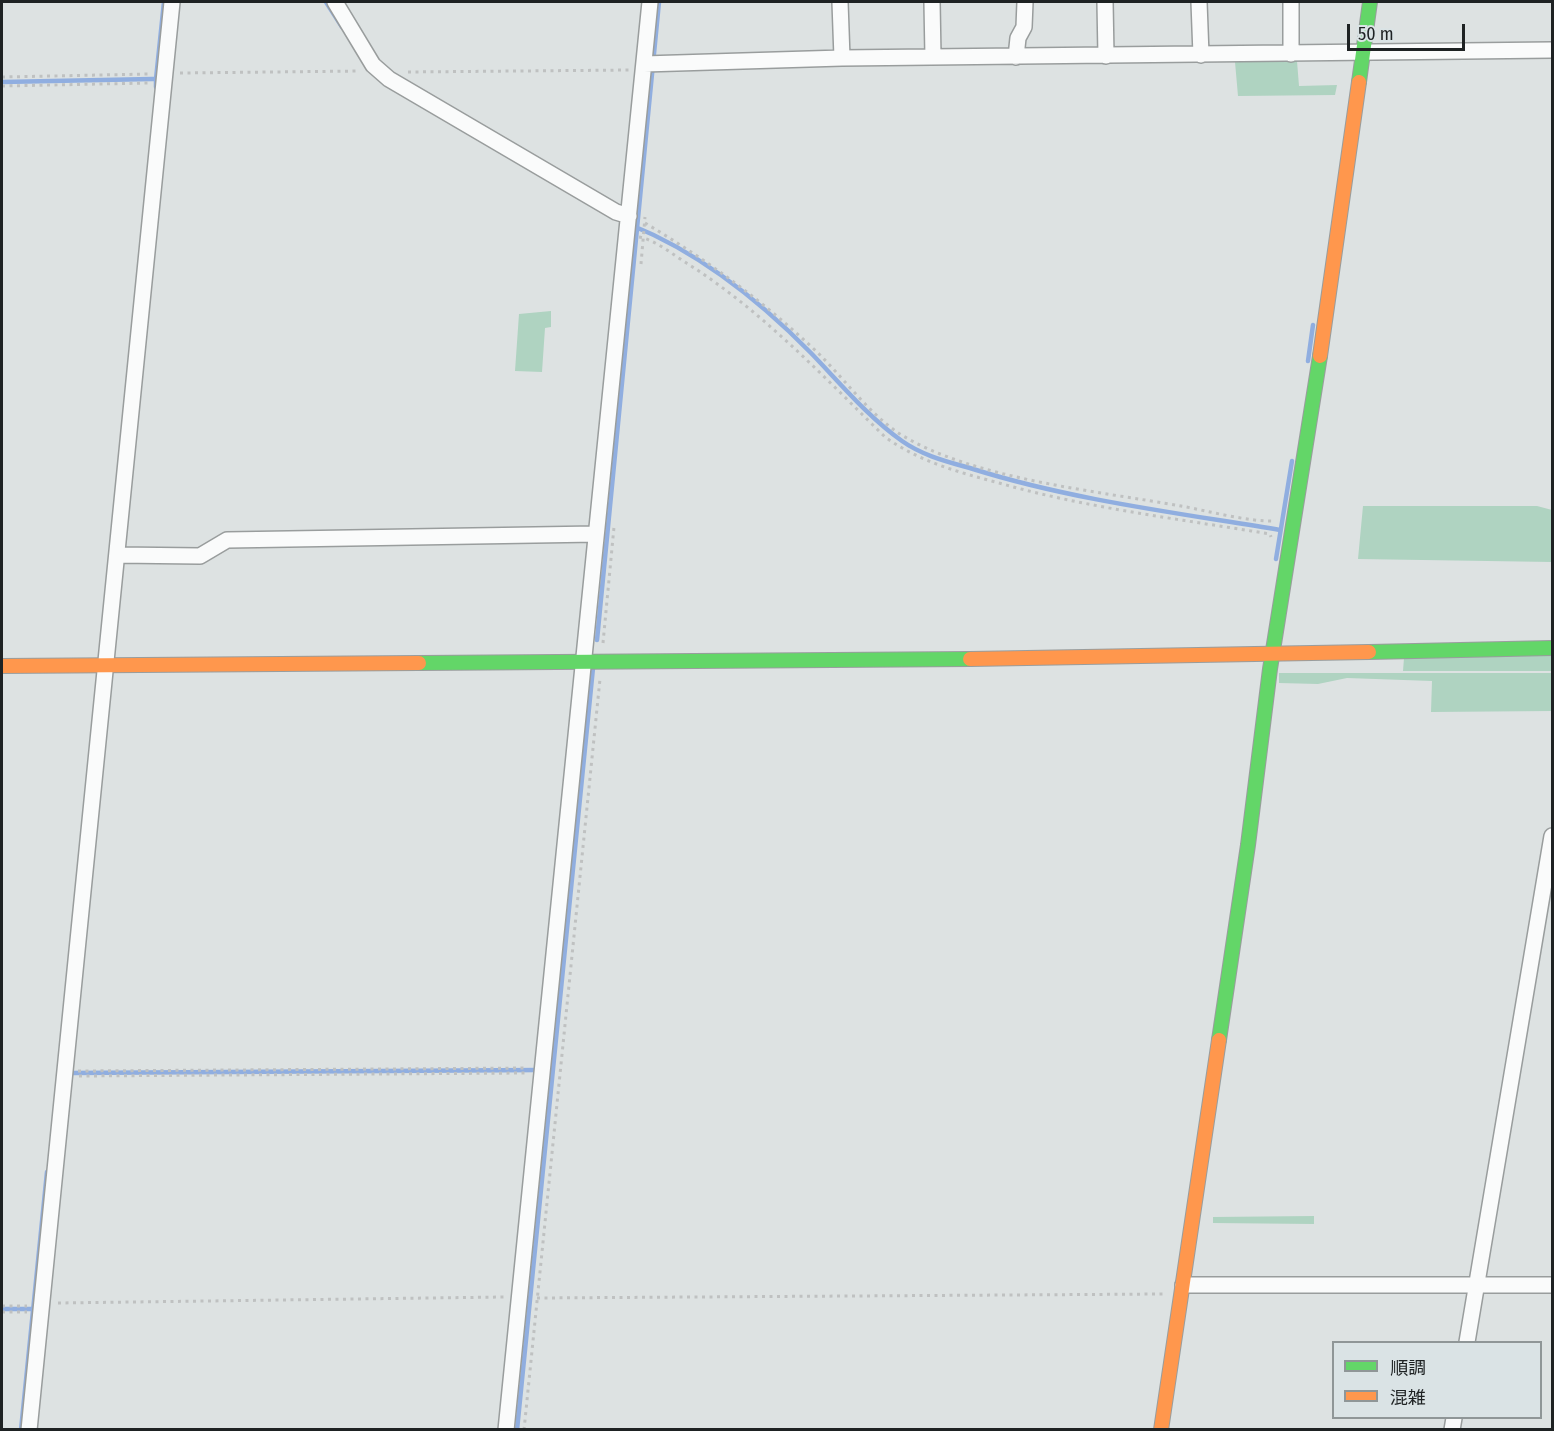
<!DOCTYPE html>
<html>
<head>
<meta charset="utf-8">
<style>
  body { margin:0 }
  #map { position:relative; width:1554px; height:1431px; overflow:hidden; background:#dde2e2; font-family:"Fira Sans Condensed","Noto Sans JP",sans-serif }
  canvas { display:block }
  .frame { position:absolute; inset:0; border:3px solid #1e2223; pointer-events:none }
  .legend { position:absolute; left:1332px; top:1341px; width:210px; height:78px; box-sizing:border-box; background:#dae3e5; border:2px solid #8f9697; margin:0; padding:8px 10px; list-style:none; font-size:18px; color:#1e2223 }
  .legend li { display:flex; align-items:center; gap:12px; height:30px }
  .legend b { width:30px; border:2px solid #8f9697 }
  .scale { position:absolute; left:1347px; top:24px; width:118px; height:27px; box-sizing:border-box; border:3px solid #1e2223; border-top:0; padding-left:8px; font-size:18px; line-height:21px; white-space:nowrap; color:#1e2223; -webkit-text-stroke:4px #dae3e5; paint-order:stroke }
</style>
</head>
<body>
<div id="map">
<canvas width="1554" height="1431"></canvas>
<div class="frame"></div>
<ul class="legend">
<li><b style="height:8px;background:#63d668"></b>順調</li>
<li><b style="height:8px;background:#ff974d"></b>混雑</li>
</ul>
<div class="scale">50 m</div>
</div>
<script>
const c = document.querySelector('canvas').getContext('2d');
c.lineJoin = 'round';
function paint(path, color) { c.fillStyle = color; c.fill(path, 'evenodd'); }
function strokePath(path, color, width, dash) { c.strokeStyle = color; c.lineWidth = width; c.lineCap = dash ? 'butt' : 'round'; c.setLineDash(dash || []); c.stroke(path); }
const green = new Path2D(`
  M1297 61 1299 86 1337 85 1335 95 1238 96 1235 62Z
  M551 311V327L545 328 542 372 515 371 519 314Z
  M1363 506H1537L1552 510V562L1358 559Z
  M1552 654V671H1403L1404 658Z
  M1279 673H1552V711L1431 712 1432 681 1347 678 1318 684 1279 683Z
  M1314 1216V1224L1213 1223V1217Z`);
const stream = new Path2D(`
  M326 2 342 27
  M156 79 164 2
  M2 82 152 79H156V87
  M631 225C698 252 761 302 811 353 840 383 868 417 902 441 923 456 949 462 973 469 1072 500 1178 513 1280 530
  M1308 361 1313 325
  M1276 559 1292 461
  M597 640 659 2
  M70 1073 539 1070
  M2 1309H33
  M21 1430 47 1172
  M517 1430 593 668`);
const path = new Path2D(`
  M408 72 630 70
  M180 73 360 71
  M2 77 150 74
  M2 86 150 83
  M645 223C707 260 763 301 816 351 844 378 868 413 900 434 972 479 1097 491 1181 506 1209 511 1248 522 1275 521
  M639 237C656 240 673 255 688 264 762 311 822 375 885 437 920 462 958 472 999 483 1087 508 1179 519 1270 534L1271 537
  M641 264 645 217
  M603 643 614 527
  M78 1071 528 1068
  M79 1076 528 1073
  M537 1298 1164 1294
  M58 1303 504 1297
  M2 1306H27
  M2 1312H27
  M524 1430 600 679`);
const street = new Path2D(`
  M335 2 373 65 389 79 616 212 629 216
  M840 2 842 58
  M932 2 933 57
  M1105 2 1106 56
  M1199 2 1201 55
  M1291 2V54
  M1016 57 1018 38 1024 27 1025 2
  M644 64 842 58 1552 50
  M117 555 200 556 227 540 596 534
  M1183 1285H1552
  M1467 1342 1552 836
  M29 1430 172 2
  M506 1430 650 2
  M1452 1430 1454 1418`);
const fast = new Path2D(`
  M1359 82 1370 2
  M1369 652 1552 648
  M419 663 970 659
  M1219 1040 1248 845 1270 669 1320 356`);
const slow = new Path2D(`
  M1320 356 1359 82
  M970 659 1369 652
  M2 666 419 663
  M1161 1430 1219 1040`);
paint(green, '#afd3c1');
strokePath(stream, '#90aee0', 4.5);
strokePath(street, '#999d9d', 18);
strokePath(fast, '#999d9d', 16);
strokePath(slow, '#999d9d', 16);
strokePath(path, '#bfc1c1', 3, [3, 4.5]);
strokePath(street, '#fafbfb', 15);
strokePath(fast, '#63d668', 14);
strokePath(slow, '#ff974d', 14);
</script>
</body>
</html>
